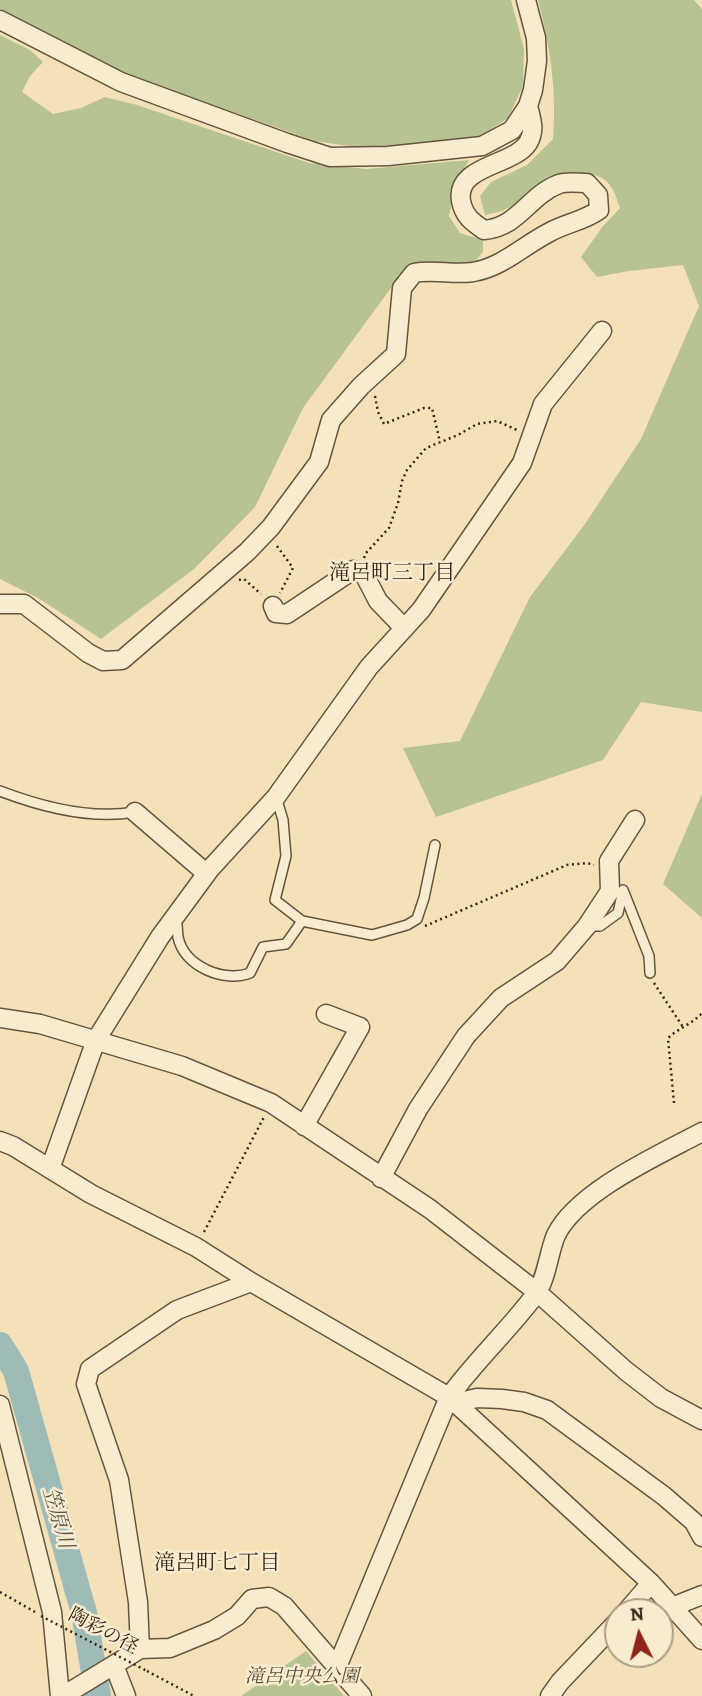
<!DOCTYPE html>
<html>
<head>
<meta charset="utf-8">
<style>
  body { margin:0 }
  #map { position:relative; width:702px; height:1696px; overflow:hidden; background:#f5e1b7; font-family:Alegreya,serif }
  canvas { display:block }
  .north { position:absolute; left:604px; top:1598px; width:70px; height:70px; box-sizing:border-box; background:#f8ecd0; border:2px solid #aa9d86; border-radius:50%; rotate:354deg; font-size:19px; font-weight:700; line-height:28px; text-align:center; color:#352617 }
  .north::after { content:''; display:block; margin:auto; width:24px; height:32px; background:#8f2418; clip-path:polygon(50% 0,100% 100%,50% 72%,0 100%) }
</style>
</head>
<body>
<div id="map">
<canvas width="702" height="1696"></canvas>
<div class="north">N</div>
</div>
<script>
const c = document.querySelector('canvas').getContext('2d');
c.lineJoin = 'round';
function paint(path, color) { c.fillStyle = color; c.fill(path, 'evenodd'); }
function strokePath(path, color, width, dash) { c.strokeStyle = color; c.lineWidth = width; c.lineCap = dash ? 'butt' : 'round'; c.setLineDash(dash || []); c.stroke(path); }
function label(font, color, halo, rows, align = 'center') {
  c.font = font + ' Alegreya,"Noto Serif JP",serif'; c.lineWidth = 5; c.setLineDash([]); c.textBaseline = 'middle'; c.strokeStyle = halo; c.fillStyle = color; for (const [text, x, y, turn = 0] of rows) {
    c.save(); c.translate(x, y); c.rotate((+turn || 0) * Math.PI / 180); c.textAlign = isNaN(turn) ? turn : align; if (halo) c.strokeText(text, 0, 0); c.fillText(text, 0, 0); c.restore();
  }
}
const green = new Path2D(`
  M0 0H511L524 49 523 86 508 118 474 140 361 148 315 141 122 73 0 9Z
  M538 0H694L702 9V712L641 702 603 760 436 817 403 748 460 741 530 597 585 524 641 439 699 306 683 265 629 271 597 277 581 257 603 226 620 208C614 190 610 177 589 174 544 167 540 195 506 209 500 212 492 213 485 215L480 196 491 182 527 165 553 139C557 92 550 45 538 0Z
  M0 35 30 50 43 62 30 76 22 92 53 114 81 108 105 97 137 105 309 163 366 169 469 160 454 191 449 216 460 233 483 240V252L471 267 439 263 399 277 303 408 255 507 194 569 101 639 38 598 0 579Z
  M702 794V918L663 884Z
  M306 1651 344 1696H241Z`);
const river = new Path2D(`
  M0 1345 16 1371 84 1613 98 1696`);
const path = new Path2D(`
  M375 396 378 412 384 424 424 408H432L440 442
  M277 546 293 568 280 593
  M364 558 366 553 389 528 398 503 402 481 407 470 426 448 458 435 477 424 497 421 517 430
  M239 580 244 579 261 594
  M425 926 567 865 587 863 594 865
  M654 983 683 1027
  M674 1103 668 1038C679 1028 692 1024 702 1013
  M204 1232 264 1117
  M0 1592 35 1612
  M147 1671 194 1696`);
const service = new Path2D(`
  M0 791C42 807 90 820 135 812
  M276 797 283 820 286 856 275 900 302 921 372 935 407 925 417 919 424 898 435 845
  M175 915C178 924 177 929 178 937 184 967 225 983 250 973L263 947 286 944 302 921
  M589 926H600L618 913 623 890 649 956 650 973`);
const minor = new Path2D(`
  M0 20 121 82 287 143 330 157 388 156 482 146 512 130 528 106 533 90 537 61 536 38 526 0
  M0 604H24L88 653 103 661 122 660 247 552 271 527 319 462 331 420 361 386 396 354 402 288 414 273C434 269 452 275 473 272 503 267 524 245 550 232 566 223 584 221 599 210L598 195 587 183C579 183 567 181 559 184 529 195 519 227 484 230 472 222 464 216 461 201 455 165 513 166 528 143 536 130 531 119 528 106
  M273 606 276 613 287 614 353 570 364 574 378 601 404 628
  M135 812 206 873
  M0 1018 40 1024 182 1066 271 1103 430 1209 537 1292 626 1371 661 1398 702 1420
  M304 1126 360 1027 326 1014
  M0 1141 13 1146 91 1194 196 1247 251 1282 449 1397 651 1583 702 1640
  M50 1169 96 1040 160 937 210 869 276 797 369 667 421 610 522 463 543 404 602 331
  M381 1178 418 1109 466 1036 501 998 557 961 587 926 610 891 609 861 635 820
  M456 1403 477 1398 502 1399 524 1402 547 1410 664 1496 694 1522 702 1537
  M0 1405 52 1612 60 1696
  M672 1607 702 1595
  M626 1612 651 1583
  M140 1649 138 1602 119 1480 86 1384 90 1369 177 1310 251 1282
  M114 1665 126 1696
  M337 1667 449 1397C475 1361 508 1331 535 1295 547 1279 548 1254 556 1235 578 1191 659 1155 702 1132
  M63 1696 140 1649 170 1648 214 1630 237 1616 252 1599 269 1597 284 1606 362 1696
  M550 1696 560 1682 618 1621`);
const pathBridge = new Path2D(`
  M41 1616 147 1671`);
const streetNames = [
  ["陶彩の径",103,1632,28]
];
const parkNames = [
  ["滝呂中央公園",302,1677]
];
const neighbourhoodNames = [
  ["滝呂町三丁目",392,574],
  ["滝呂町七丁目",217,1564]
];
const waterNames = [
  ["笠原川",57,1518,74]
];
paint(green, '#b7c492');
strokePath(river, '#9fbbb8', 26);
strokePath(service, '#65553f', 12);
strokePath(minor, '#65553f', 21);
strokePath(path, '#352617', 2.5, [2, 3.5]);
strokePath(service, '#f8ecd0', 9);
strokePath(minor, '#f8ecd0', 18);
strokePath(pathBridge, '#352617', 2.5, [2, 3.5]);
label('19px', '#352617', '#f8ecd0', streetNames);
label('italic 19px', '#564e36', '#f8ecd0', parkNames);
label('21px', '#352617', '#f8ecd0', neighbourhoodNames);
label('italic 21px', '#555347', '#f8ecd0', waterNames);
</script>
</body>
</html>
